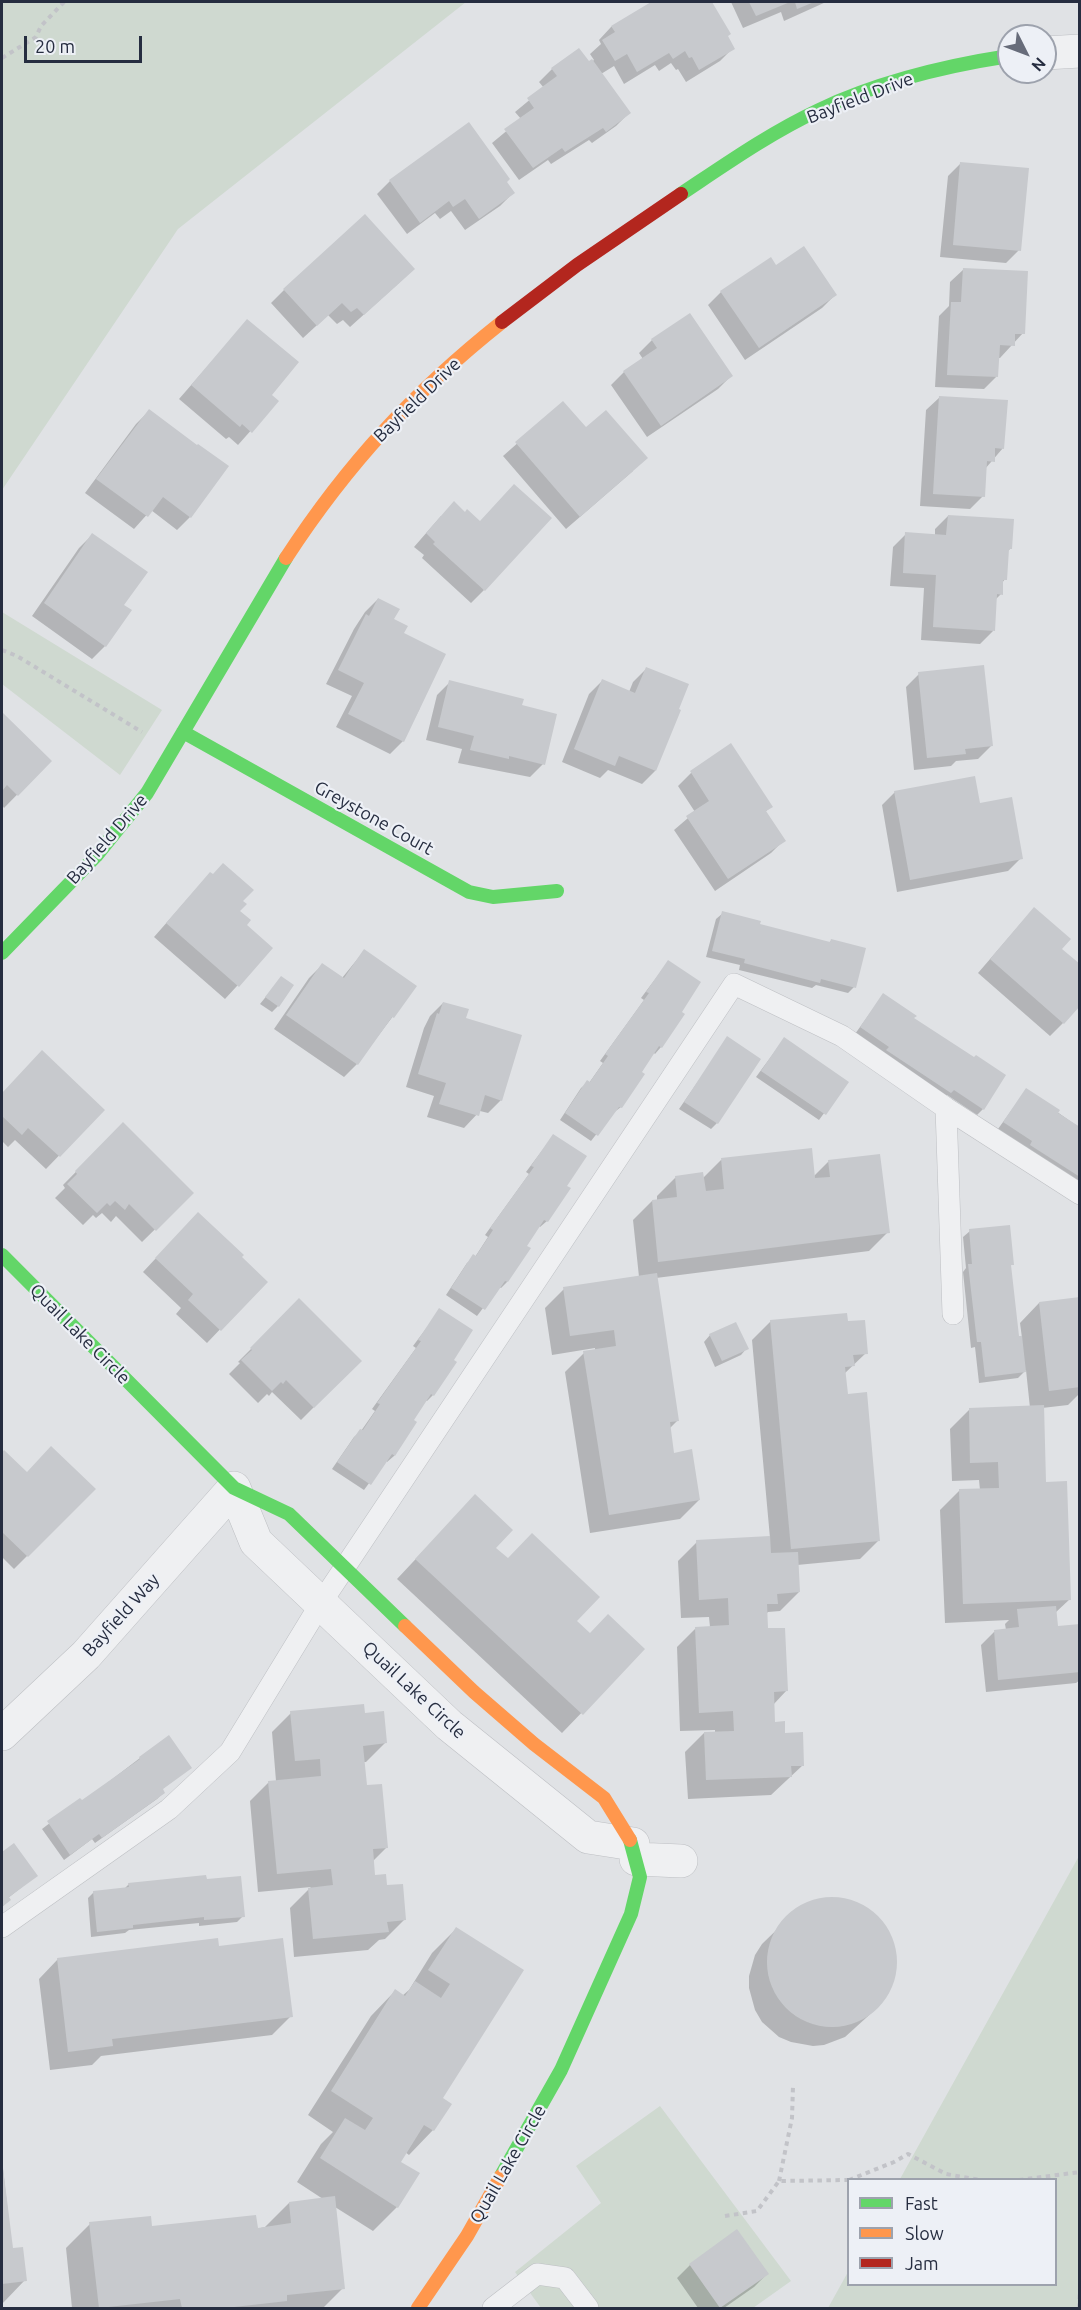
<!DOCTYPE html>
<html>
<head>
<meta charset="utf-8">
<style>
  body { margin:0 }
  #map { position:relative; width:1081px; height:2310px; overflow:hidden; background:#e0e2e5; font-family:Ubuntu,sans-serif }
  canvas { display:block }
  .frame { position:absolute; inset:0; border:3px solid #262d40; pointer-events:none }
  .legend { position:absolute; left:847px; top:2178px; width:210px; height:108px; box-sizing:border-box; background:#edf0f6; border:2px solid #9da2ad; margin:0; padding:8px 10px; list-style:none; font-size:18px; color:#262d40 }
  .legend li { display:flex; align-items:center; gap:12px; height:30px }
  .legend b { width:30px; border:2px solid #9da2ad }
  .north { position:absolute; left:997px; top:24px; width:60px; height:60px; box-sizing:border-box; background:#edf0f6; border:2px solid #9da2ad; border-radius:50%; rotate:132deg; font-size:16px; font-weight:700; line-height:24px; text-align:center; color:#262d40 }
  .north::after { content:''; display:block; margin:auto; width:21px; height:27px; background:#676c7a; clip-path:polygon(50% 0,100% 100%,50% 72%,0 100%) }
  .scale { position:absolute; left:24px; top:36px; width:118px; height:27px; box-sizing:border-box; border:3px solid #262d40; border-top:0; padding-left:8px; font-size:18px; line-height:21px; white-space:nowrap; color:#262d40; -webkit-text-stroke:4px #edf0f6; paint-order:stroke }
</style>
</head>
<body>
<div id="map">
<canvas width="1081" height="2310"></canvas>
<div class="frame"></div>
<ul class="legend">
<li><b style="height:8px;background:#63d668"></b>Fast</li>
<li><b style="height:8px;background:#ff974d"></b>Slow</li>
<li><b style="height:8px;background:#b3261e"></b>Jam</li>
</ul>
<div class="north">N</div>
<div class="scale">20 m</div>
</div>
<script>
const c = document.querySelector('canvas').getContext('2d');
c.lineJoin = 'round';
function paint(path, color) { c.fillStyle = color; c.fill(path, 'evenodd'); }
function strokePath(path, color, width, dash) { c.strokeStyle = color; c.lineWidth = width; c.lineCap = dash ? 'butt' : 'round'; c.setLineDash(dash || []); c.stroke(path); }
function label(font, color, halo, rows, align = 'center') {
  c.font = font + ' Ubuntu,sans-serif'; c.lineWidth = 4.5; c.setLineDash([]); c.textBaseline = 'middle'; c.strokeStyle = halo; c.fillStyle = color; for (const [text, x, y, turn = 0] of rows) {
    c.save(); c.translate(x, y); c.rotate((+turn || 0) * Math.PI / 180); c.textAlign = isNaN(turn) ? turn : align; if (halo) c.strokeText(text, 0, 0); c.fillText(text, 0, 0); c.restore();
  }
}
const green = new Path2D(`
  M2 2H466L178 229 2 490Z
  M2 612 162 710 120 775 2 684Z
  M1079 1856V2308H828L848 2272V2284H1056V2180L900 2179Z
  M660 2106 791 2281 753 2308H541L515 2272 601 2203 576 2166Z`);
const shadow = new Path2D(`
  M654 2H710L729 34 727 37 733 48 720 61 686 82 678 69 676 70 671 63 659 71 655 65 624 84 614 66 601 74 629 113 616 126 592 143 589 140 551 164 548 160 519 180 492 143 521 119 515 112 544 88 539 82 552 69 589 64 594 60 590 54 601 44 599 40 611 27Z
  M731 2H826L784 21 781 12 743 28Z
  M961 163 1019 250 1006 263 940 257 948 176Z
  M390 181 505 182 513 193 500 206 465 230 451 211 440 219 435 213 407 234 377 194Z
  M776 267 835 295 822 308 745 360 708 305 721 292Z
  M964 269 1023 333 1000 358H998L997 376 984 389 935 387 939 316 949 306 950 282Z
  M400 282 350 327 343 320 337 324 328 315 303 338 271 303 284 290Z
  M247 321 270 395 277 401 238 445 229 437 226 439 179 399Z
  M652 340 731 376 718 389 647 437 611 385 624 372 643 359 639 353Z
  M940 397 1003 448 985 469 983 496 970 509 920 506 926 410Z
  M563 403 586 429 633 471 566 529 503 456Z
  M149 411 190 517 177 530 151 510 134 529 85 493 136 424Z
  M441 516 484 590 471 603 422 558 424 555 414 547Z
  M948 516 1010 549 1007 552 1005 579 1002 583 1001 594 995 600 993 631 980 644 921 640 924 588 890 586 893 547 906 534 935 536V529Z
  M92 535 122 606 105 646 92 659 32 616 79 548Z
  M378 599 402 634 420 708 403 741 390 754 336 727 352 696 326 684 354 629 365 612Z
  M646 669 679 711 655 771 642 784 608 770 600 778 562 762 589 694 602 681 629 692 633 682Z
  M919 674 991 746 978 759 956 761 951 766 914 770 906 687Z
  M450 682 520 706 543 764 530 777 458 763 462 749 426 740 437 695Z
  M2 715 50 761 4 808 2 805Z
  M731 745 771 807 765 812 784 840 771 853 715 891 674 830 695 812 678 786 691 773Z
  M895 792 978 805 1021 858 1008 871 897 892 882 805Z
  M198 887 241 901 238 911 244 925 271 949 225 999 154 937Z
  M723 913 758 925 828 943 831 941 854 987 848 993 816 985 812 988 739 970 740 965 706 957 716 919Z
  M1022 922 1060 949 1063 1023 1050 1036 978 973Z
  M364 951 415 987 357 1064 344 1077 274 1029 309 978 322 965 342 978Z
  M668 962 680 1012 661 1047 655 1054 653 1052 621 1107 613 1113 591 1141 560 1120 581 1088 588 1082 589 1083 603 1063 600 1061 644 1000 641 998Z
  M281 978 278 1006 272 1012 260 1004Z
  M883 995 912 1018 983 1109 977 1115 947 1095 944 1098 855 1034Z
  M443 1003 464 1019 501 1100 488 1113 480 1111 464 1128 427 1117 434 1096 406 1087 424 1028 430 1016Z
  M728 1038 717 1123 711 1129 679 1109Z
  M784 1039 847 1082 819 1120 756 1077Z
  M29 1065 103 1110 46 1169 15 1140 8 1147 2 1141V1094Z
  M1026 1090 1080 1128V1187L998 1129Z
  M123 1124 192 1193 142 1242 116 1216 111 1222 102 1213 96 1218 93 1215 83 1225 55 1198 65 1188 63 1185Z
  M553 1136 565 1186 547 1221 540 1227 539 1226 525 1246 507 1282 501 1288 499 1287 477 1316 446 1295 467 1263 475 1257 488 1237 485 1235 529 1174 526 1172Z
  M721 1160 813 1177 829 1161 888 1232 869 1251 656 1278 678 1420 669 1429 673 1454 699 1500 680 1519 590 1533 565 1372 584 1353 595 1351V1348L552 1355 545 1308 564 1289 639 1277 633 1220 652 1201H657V1196L676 1177 702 1179Z
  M185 1227 240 1257 265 1282 207 1343 176 1314 181 1308 143 1272Z
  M970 1231 1012 1264 1010 1267 1018 1338H1022L1020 1323 1039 1303 1080 1299V1393L1068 1405 1042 1408 1045 1483 1070 1599 1055 1613 1057 1628 1080 1626V1680L1076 1683 986 1692 981 1645 994 1632 1006 1630 1005 1624 1009 1620 945 1623 940 1510 960 1490H980L979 1480 952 1481 950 1429 969 1410 1030 1408 1026 1370 1018 1378 979 1383 975 1347 971 1348 963 1272 966 1268 963 1237Z
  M299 1301 360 1361 301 1420 272 1392 269 1396 267 1394 258 1403 229 1374 240 1363 238 1362Z
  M440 1310 433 1395 427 1401 425 1400 412 1421 415 1422 394 1456 387 1462 386 1460 364 1490 332 1469 354 1437 361 1431 375 1411 372 1409 416 1348 413 1346Z
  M771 1321 846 1323 866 1353 844 1374 846 1395 879 1540 860 1559 797 1565 799 1592 780 1611 768 1612 766 1614V1630L787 1690 773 1705V1723L784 1734 803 1765 771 1795 688 1799 685 1752 704 1733H715V1730L680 1731 677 1647 696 1628 710 1627 709 1617 681 1618 678 1561 697 1542 770 1538 752 1340Z
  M710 1335 747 1348 741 1355 715 1367 704 1342Z
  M4 1452 55 1528 14 1569 2 1557V1455Z
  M456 1516 589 1634 643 1649 562 1733 397 1579Z
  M291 1713 364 1714 385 1743 366 1762H363L365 1787 387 1847 373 1861 374 1876 385 1887 404 1920 385 1939 379 1940 368 1950 294 1957 290 1908 311 1887 258 1892 250 1801 269 1782 276 1781 272 1732Z
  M140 1758 190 1768 161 1790 163 1793 157 1799 95 1843 92 1839 64 1860 42 1829 80 1800 82 1802Z
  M14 1845 36 1876 8 1898 9 1900 2 1907V1854Z
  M129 1884 243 1916 237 1922 199 1926V1923L129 1930 125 1933 91 1937 88 1898 94 1892 124 1889Z
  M832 1899 844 1900 865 1908 887 1929 896 1957 893 1981 877 2008 845 2037 824 2045 813 2046 791 2042 779 2037 762 2022 755 2010 749 1988V1976L755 1955 762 1944 798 1909 810 1903Z
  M456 1929 441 2098 433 2130 409 2155 405 2152 399 2162 397 2207 373 2231 335 2207 343 2288 323 2308H72L66 2248 90 2224 150 2228 256 2229 265 2227 289 2203 323 2199 297 2182 321 2144 333 2132 308 2115 371 2016 395 1991 402 1996 409 1990 432 1953Z
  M218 1948 291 2016 272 2035 101 2056 92 2065 50 2070 39 1979 58 1959Z
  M2 2160 12 2249 25 2280 2 2304Z
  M736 2232 767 2274 754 2287 724 2308H698L677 2278 690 2265Z`);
const building = new Path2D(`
  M651 2H712L731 34 728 36 735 49 699 70 692 57 689 58 685 51 673 59 669 53 637 72 627 54 615 61 602 40 615 32 611 26Z
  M749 2H790L756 16Z
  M795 2H814L797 9Z
  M579 48 589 61 592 59 631 113 606 132 603 128 565 152 562 148 533 168 504 129 534 108 527 98 557 76 551 68Z
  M469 122 510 179 507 182 515 193 479 219 465 199 453 207 449 201 420 223 389 180Z
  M960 162 1029 168 1021 251 953 245Z
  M365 214 415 269 364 315 357 308 351 312 342 303 317 326 283 289Z
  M804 246 837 295 759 348 720 291 771 257 776 265Z
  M963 268 1028 271 1025 334H1015V346L1000 345 998 377 947 375 951 302H961Z
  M690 313 733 376 661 426 623 371 657 348 651 339Z
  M247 319 299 362 272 395 279 401 252 433 242 424 240 427 191 385Z
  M939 396 1008 400 1004 449 995 448V462L987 461 985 497 933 494Z
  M563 401 586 427 606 410 648 458 580 517 515 442Z
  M149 409 197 445 198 444 229 466 191 518 163 497 148 517 96 479Z
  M514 484 552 518 485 591 433 544 435 542 426 533 454 501 465 512 467 509 480 521Z
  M948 515 1014 519 1012 549H1009L1007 580H1003V595L997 594 995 631 933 627 936 575 903 573 905 532 946 535Z
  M92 533 148 572 124 605 132 610 106 647 44 603Z
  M378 598 400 609 394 619 408 626 404 633 446 654 404 742 348 714 364 683 338 670 366 614 369 616Z
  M984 665 993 746 965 749 966 754 927 758 918 672Z
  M646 667 689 684 679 709 681 710 656 771 619 756 615 766 574 749 602 679 635 693Z
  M449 680 524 699 522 705 557 714 545 765 509 756V759L470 750 474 736 438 727Z
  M2 712 52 761 18 796 7 785 2 791Z
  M731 743 773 807 766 811 786 841 728 879 686 816 709 801 690 771Z
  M975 776 980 803 1012 797 1023 859 910 880 894 791Z
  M223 863 254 890 243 901 247 904 240 911 251 920 247 925 273 948 239 987 166 923 210 872 213 874Z
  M1034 907 1071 939 1062 949 1080 964V1006L1064 1024 990 959Z
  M722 911 761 921 760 924 830 942 831 939 866 948 856 988 821 979 820 983 744 963 745 959 712 951Z
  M364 949 417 986 394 1018 392 1017 358 1065 286 1015 322 963 344 978Z
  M668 960 701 982 682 1012 685 1014 662 1048 659 1046 642 1072 645 1074 622 1108 619 1107 598 1136 565 1113 587 1080 590 1082 608 1056 605 1054 649 993 646 992Z
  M281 976 294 985 279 1007 265 997Z
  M883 993 917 1016 914 1018 974 1057 976 1055 1006 1075 984 1110 954 1090 951 1093 886 1050 889 1047 860 1027Z
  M443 1002 469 1009 466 1018 522 1035 502 1101 485 1095 479 1116 439 1104 446 1083 418 1074 437 1013 439 1014Z
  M727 1036 761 1059 718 1124 684 1102Z
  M784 1037 849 1082 826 1115 761 1071Z
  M42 1050 105 1110 60 1157 28 1128 22 1135 2 1116V1093Z
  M1026 1088 1060 1110 1058 1113 1080 1127V1177L1030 1145 1032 1141 1003 1122Z
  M123 1122 194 1193 156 1231 129 1204 125 1210 115 1201 110 1206 107 1203 97 1213 67 1184 77 1174 75 1171Z
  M553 1134 587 1156 567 1186 571 1188 548 1222 544 1220 527 1246 531 1248 508 1282 505 1281 485 1310 451 1288 473 1254 476 1256 493 1230 490 1228 534 1167 531 1166Z
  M812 1148 815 1178 830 1177 828 1160 880 1154 890 1233 658 1262 652 1200 677 1197 675 1176 703 1172 706 1191 724 1189 721 1158Z
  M198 1212 244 1255 242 1257 268 1282 221 1331 188 1300 193 1294 155 1258Z
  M1010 1225 1014 1265H1011L1019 1336H1022L1026 1372 985 1377 981 1342H977L968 1264H972L969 1229Z
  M657 1273 679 1421 670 1422 674 1453 692 1449 700 1500 609 1515 583 1351 616 1346 614 1330 570 1336 563 1287Z
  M1080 1297V1387L1049 1391 1039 1302Z
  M299 1298 362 1361 314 1408 286 1380 283 1384 281 1382 272 1391 241 1360 252 1350 250 1348Z
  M439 1308 473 1330 454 1360 457 1362 434 1396 431 1394 414 1420 417 1422 395 1456 392 1454 371 1485 337 1462 360 1429 363 1430 380 1404 377 1403 421 1341 418 1340Z
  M847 1313 848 1321 865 1320 868 1354 853 1355 855 1366 845 1367 848 1394 867 1392 880 1541 791 1549 770 1320Z
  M736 1322 749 1349 722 1361 709 1334Z
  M1044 1405 1046 1482 1067 1481 1071 1600 963 1604 959 1489 999 1488 998 1462 970 1463 969 1408Z
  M51 1446 96 1489 28 1557 2 1532V1453L4 1450 27 1472Z
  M475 1494 513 1530 496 1548 508 1558 532 1533 600 1597 577 1621 590 1633 608 1614 645 1649 583 1715 415 1559Z
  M770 1536 771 1553 798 1552 800 1592 777 1594 778 1604H767L768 1628H785L788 1691 774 1692 775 1722 785 1721V1733L803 1732 804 1766H791L792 1777 706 1780 704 1732 734 1731 733 1711 699 1713 695 1627 729 1625 728 1598 699 1600 696 1540Z
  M1056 1606 1058 1626 1080 1624V1672L998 1680 994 1630 1019 1627 1017 1609Z
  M364 1704 365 1713 384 1711 387 1743 363 1746 367 1785 382 1784 388 1848 373 1849 375 1875 386 1874 387 1885 403 1884 406 1920 387 1922 389 1932 313 1939 308 1888 333 1885 331 1869 277 1874 268 1781 321 1776 320 1759 295 1761 290 1711Z
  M169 1735 192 1768 163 1789 165 1793 102 1838 99 1834 70 1855 47 1821 80 1798 82 1800 140 1759 139 1757Z
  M14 1843 38 1876 9 1897 11 1900 2 1907V1852Z
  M206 1875 207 1879 241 1876 245 1917 204 1920V1917L133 1925V1928L97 1932 93 1891 129 1887 128 1883Z
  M767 1962a65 65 0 1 1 130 0a65 65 0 1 1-130 0Z
  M456 1927 524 1970 443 2098 452 2104 434 2131 424 2125 401 2162 420 2173 398 2208 320 2158 345 2118 365 2130 373 2118 331 2091 395 1989 405 1996 415 1981 441 1998 450 1984 428 1970Z
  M218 1938 219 1946 283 1938 293 2017 112 2039 113 2046 68 2052 57 1958Z
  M2 2160 13 2248 23 2247 27 2281 2 2284Z
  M335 2196 345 2289 287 2295V2301L225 2308H182L180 2299 99 2308 89 2222 151 2216 152 2226 256 2215 258 2228 291 2223 289 2202Z
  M737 2229 769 2274 720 2308 689 2264Z`);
const path = new Path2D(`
  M2 58 36 37 41 26 64 2
  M2 650 17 656 142 732
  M849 2180 894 2162 908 2154 946 2174 980 2180
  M1019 2180 1080 2172
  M779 2181 792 2118 793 2086
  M725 2216 757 2211 779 2181 848 2180
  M1079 2308 1080 2289`);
const lane = new Path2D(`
  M946 1108 953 1314
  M2 1927 169 1809 230 1752 321 1603 734 984 842 1036 946 1108 1080 1194
  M493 2308 537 2274 565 2278 588 2308`);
const street = new Path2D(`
  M1045 53 1080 51
  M2 1734 86 1655 234 1488 256 1542 449 1725 588 1837 633 1844
  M636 1859 681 1861`);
const fast = new Path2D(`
  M681 194C726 164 770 133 819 110 878 82 944 66 1009 56
  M183 732 469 892 493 897 557 891
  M2 953 96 856 147 793 286 558
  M2 1255 234 1488 289 1514 405 1626
  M501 2176 561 2070 631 1914 640 1877 630 1840`);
const slow = new Path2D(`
  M286 558C348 463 414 392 502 322
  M405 1626 474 1692 534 1744 604 1798 630 1840
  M418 2308 467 2236 501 2176`);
const jam = new Path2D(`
  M502 322 577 265 681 194`);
const streetNames = [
  ["Bayfield Drive",860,98,-21],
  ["Bayfield Drive",417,400,-44],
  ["Greystone Court",374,818,29],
  ["Bayfield Drive",107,839,-49],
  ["Quail Lake Circle",80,1334,45],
  ["Bayfield Way",121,1615,-48],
  ["Quail Lake Circle",414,1690,43],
  ["Quail Lake Circle",508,2164,-60]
];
paint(green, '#cfd9d0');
paint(shadow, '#0003');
paint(building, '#c7c9cd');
strokePath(lane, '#bdbfc3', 22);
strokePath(street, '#bdbfc3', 34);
strokePath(path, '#c2c3c8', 4, [4.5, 4.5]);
strokePath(lane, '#eff0f2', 21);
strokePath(street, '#eff0f2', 33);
strokePath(fast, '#63d668', 14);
strokePath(slow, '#ff974d', 14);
strokePath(jam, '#b3261e', 14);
label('18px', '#262d40', '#edf0f6', streetNames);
</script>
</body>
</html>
